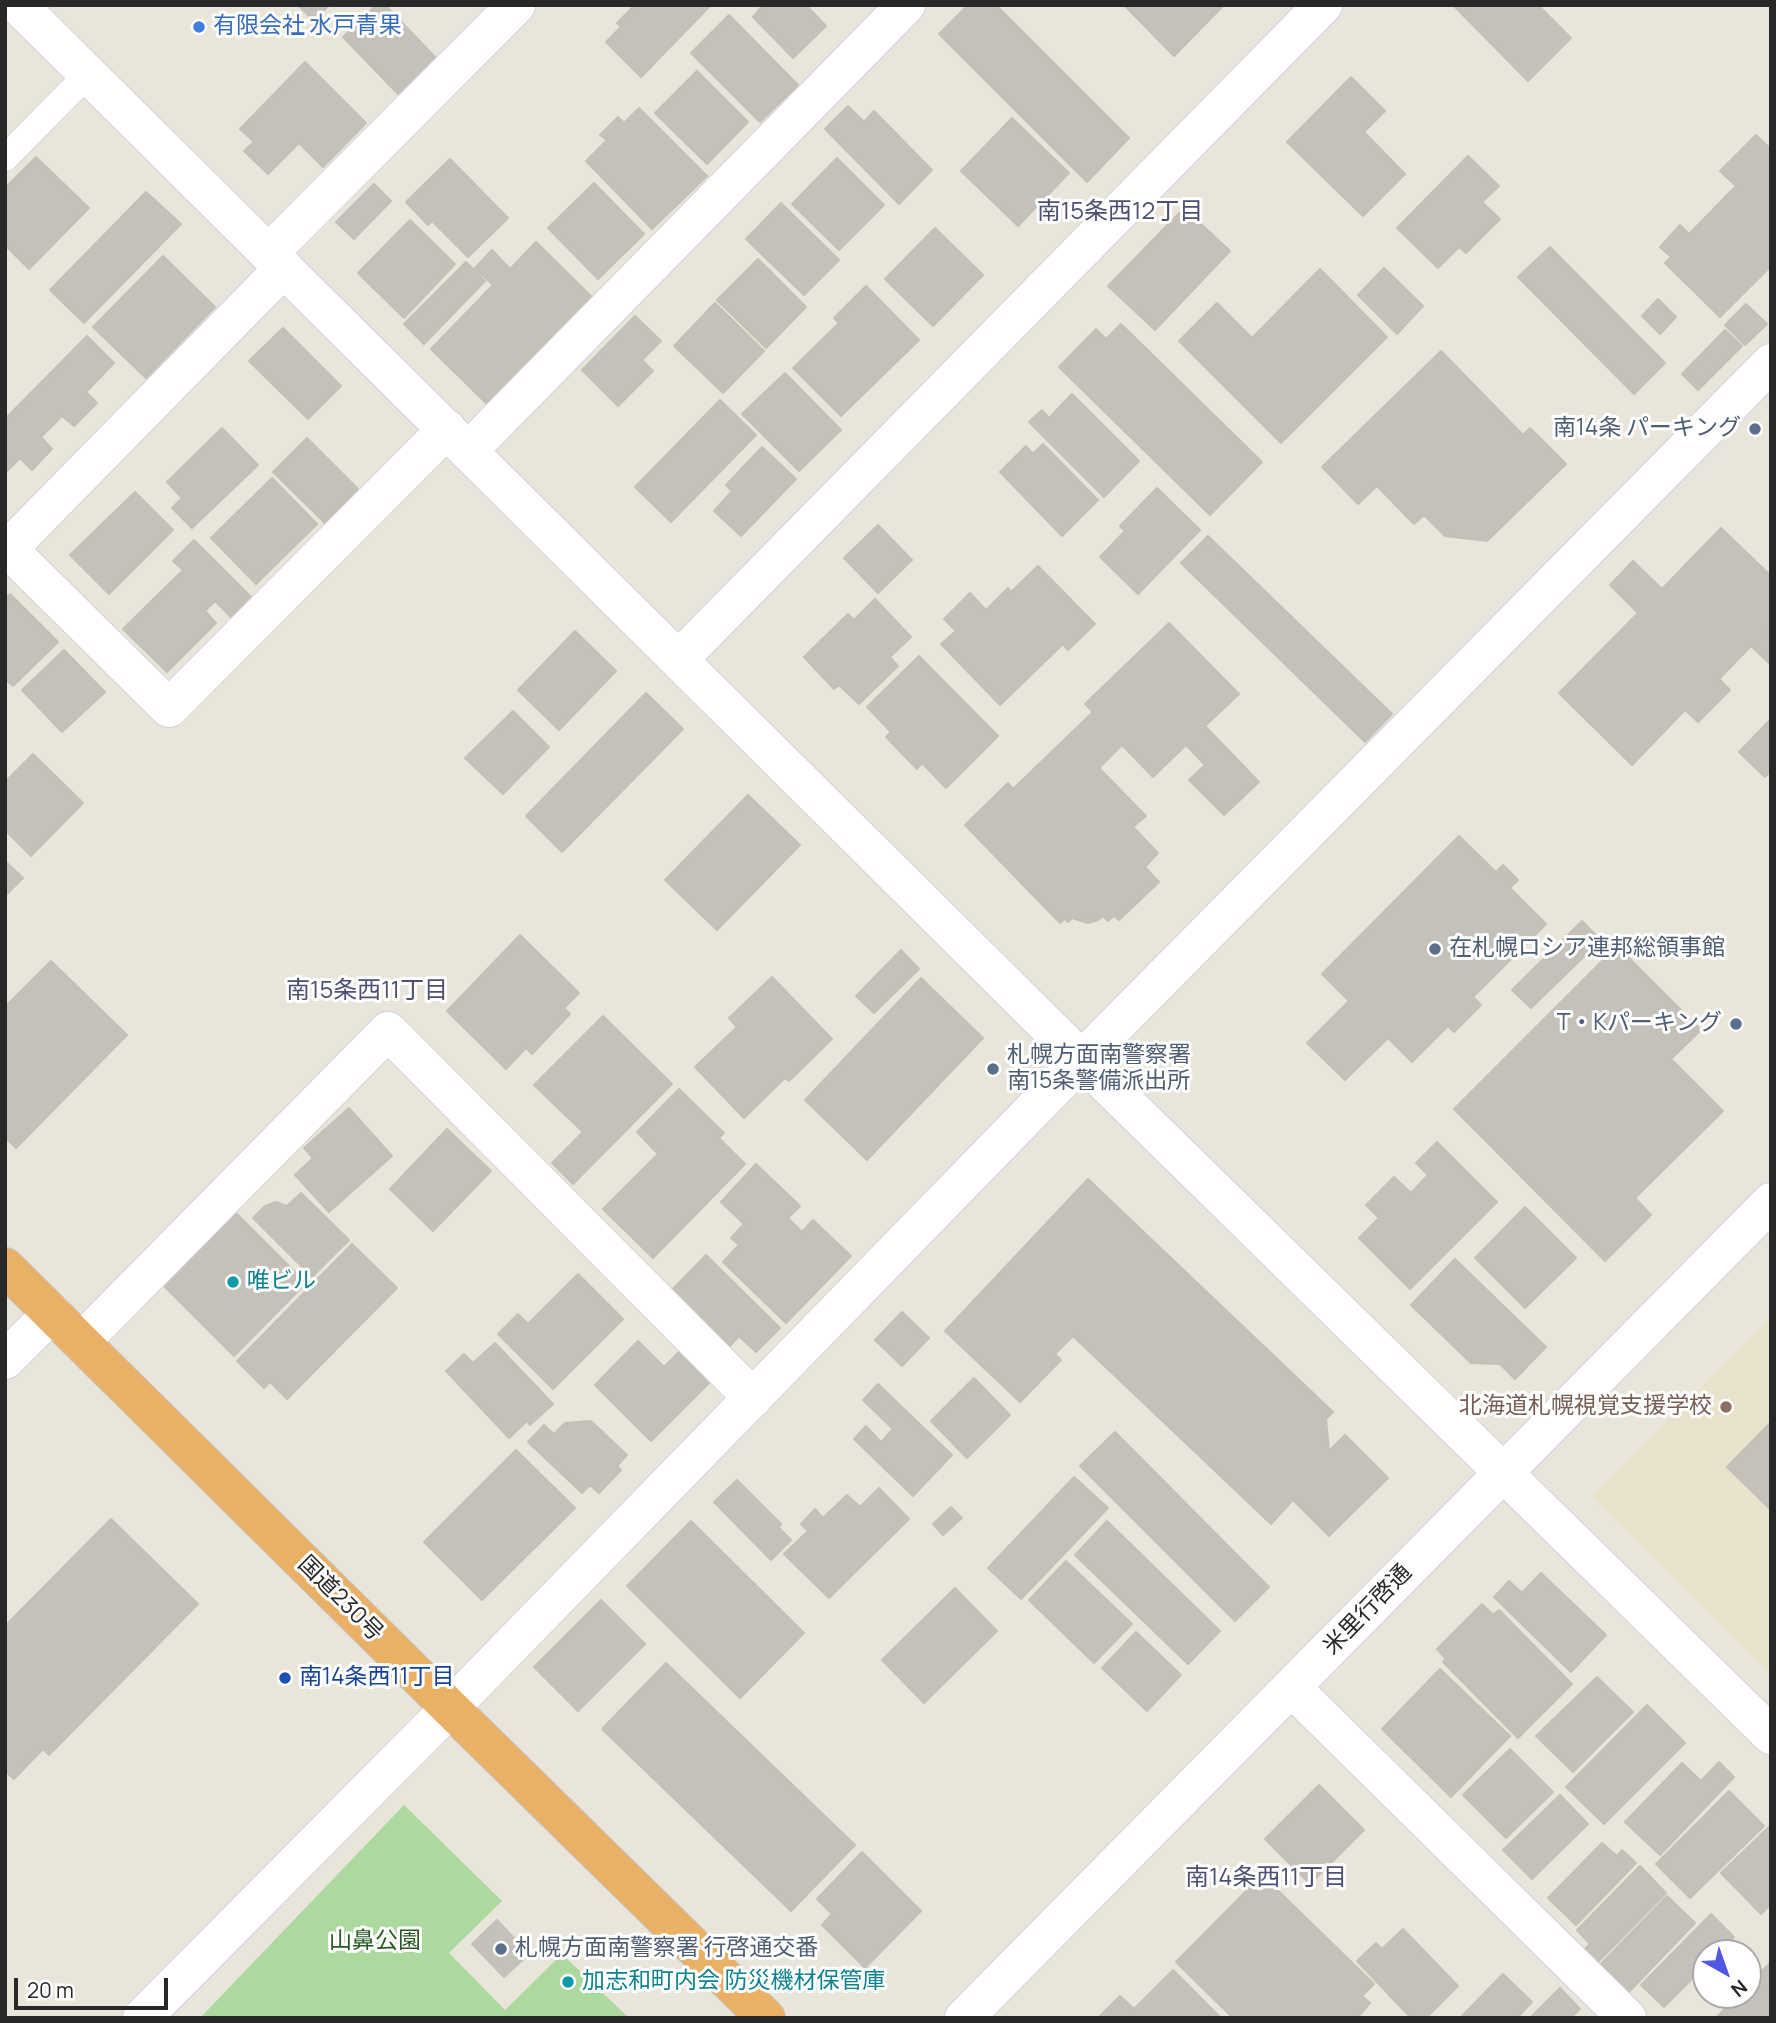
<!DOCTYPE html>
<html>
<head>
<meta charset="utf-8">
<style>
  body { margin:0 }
  #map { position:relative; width:1776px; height:2023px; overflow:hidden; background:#e9e5db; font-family:Manrope,sans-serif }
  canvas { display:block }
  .frame { position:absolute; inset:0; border:7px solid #282828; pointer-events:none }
  .north { position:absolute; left:1692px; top:1939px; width:70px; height:70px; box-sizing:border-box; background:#fff; border:2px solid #a9a9a9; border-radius:50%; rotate:140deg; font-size:19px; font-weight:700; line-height:28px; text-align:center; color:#282828 }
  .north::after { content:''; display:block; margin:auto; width:24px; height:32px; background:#4f57e3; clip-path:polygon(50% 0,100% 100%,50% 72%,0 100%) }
  .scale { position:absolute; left:14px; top:1978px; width:154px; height:32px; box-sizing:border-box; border:4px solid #282828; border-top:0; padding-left:9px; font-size:21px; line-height:24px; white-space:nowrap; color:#282828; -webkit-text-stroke:5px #fff; paint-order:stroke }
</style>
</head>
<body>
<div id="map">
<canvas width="1776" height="2023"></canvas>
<div class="frame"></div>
<div class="north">N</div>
<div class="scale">20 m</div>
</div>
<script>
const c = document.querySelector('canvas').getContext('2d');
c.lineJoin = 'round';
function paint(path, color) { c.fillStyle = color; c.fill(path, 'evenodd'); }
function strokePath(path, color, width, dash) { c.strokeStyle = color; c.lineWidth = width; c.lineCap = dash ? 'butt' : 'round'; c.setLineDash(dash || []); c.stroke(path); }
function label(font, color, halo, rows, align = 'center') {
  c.font = font + ' Manrope,"Noto Sans JP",sans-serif'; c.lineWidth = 6; c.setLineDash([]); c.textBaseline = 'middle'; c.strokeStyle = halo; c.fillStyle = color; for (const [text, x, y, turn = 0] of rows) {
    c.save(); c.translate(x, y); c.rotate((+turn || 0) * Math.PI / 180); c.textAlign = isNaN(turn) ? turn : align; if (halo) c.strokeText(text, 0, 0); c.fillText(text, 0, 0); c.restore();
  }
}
const education = new Path2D(`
  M1771 1317V1673L1592 1497Z`);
const green = new Path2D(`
  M404 1805 502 1901 449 1953 505 2010 562 1954 629 2018H200Z`);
const building = new Path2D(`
  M298 5H329L314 21Z
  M376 5H385L436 58 399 95 343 37Z
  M635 5H711L641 77 606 42 621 27 617 23Z
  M763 5H806L826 26 793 58 753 17Z
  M968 5H996L1129 138 1087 182 939 34Z
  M1124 5H1224L1174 56Z
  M1453 5H1538L1571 38 1528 81Z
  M729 15 798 85 760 122 691 53Z
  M305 62 366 123 323 167 299 143 268 174 244 151 254 142 240 129Z
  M697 71 748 122 707 164 655 113Z
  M1351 77 1385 111 1364 132 1405 174 1363 216 1287 142Z
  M848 106 864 122 874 111 932 170 899 204 825 129Z
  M639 108 707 176 652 229 586 161 607 140 600 135 618 117 624 123Z
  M1012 118 1069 173 1018 226 961 171Z
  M1756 135 1771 149V266L1720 317 1665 263 1671 257 1660 247 1680 225 1689 234 1736 186 1720 171Z
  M1468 156 1499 186 1482 202 1500 219 1466 253 1459 247 1438 268 1397 228Z
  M36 157 89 208 29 269 5 245V188Z
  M837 158 884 205 839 250 792 204Z
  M450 159 508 218 468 257 432 221 428 225 406 202Z
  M594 183 644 234 598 279 548 228Z
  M374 184 391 201 354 239 336 222Z
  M146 192 181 224 84 323 50 290Z
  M781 203 839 260 804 295 746 239Z
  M1184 208 1230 251 1155 330 1108 286Z
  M410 220 455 264 404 318 358 273Z
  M935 228 983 275 933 326 885 279Z
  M536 242 594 299 489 406 431 349 493 285 475 268 492 250 510 269Z
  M1550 247 1665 363 1634 394 1518 277Z
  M163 256 215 307 146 378 93 327Z
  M758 259 806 307 766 348 717 300Z
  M466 262 485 281 424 344 404 324Z
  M1384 268 1423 306 1397 334 1358 295Z
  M1320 269 1387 337 1281 443 1179 341 1217 303 1252 338Z
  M866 286 919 340 841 416 793 368 839 323 834 318Z
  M1658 299 1676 317 1660 334 1642 316Z
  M715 303 764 351 723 393 674 346Z
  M1746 304 1767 324 1745 345 1725 325Z
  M635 316 661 341 642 360 653 371 618 406 582 370Z
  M1121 324 1262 462 1210 515 1059 367 1096 329 1106 339Z
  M283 328 341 386 308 419 249 361Z
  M1725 330 1742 346 1698 390 1682 374Z
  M87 336 114 363 86 392 97 403 74 426 62 416 41 437 52 449 32 470 20 458 5 473V419Z
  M1441 351 1523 435 1530 428 1566 464 1487 541 1445 536 1424 515 1414 524 1377 486 1358 504 1322 467Z
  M785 373 841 430 799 471 742 414Z
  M1072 394 1139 461 1104 497 1029 422 1042 410 1049 418Z
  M720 400 756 435 671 522 635 487Z
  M222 428 258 465 192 528 172 508 182 498 167 482Z
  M307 438 358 489 325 523 273 472Z
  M1043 444 1098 500 1062 536 1000 472 1026 446 1033 454Z
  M762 447 796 479 741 536 714 511 732 491 726 485Z
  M272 478 317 524 256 584 211 538Z
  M1157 488 1200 530 1138 594 1100 557 1125 531 1120 526Z
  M135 492 173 530 109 594 70 555Z
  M878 525 912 560 878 593 844 558Z
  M1721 528 1771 576V629L1767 633 1771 637V665L1751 646 1719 679 1730 690 1698 722 1685 710 1632 765 1559 693 1638 613 1610 585 1633 561 1662 589Z
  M1208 536 1392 714 1365 742 1181 563Z
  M194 540 251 597 231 617 215 601 205 611 216 623 167 672 123 629 183 570 173 561Z
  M1038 566 1095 624 1068 650 1063 644 1000 705 941 644 956 631 944 619 970 593 986 610 1008 588 1011 592Z
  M10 594 58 642 13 686 5 679V599Z
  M875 599 911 637 890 657 898 666 859 704 839 685 834 689 804 657 848 614 854 620Z
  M1169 623 1239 694 1205 726 1259 782 1224 815 1189 780 1205 765 1186 745 1153 777 1122 745 1099 768 1146 816 1133 827 1158 853 1145 867 1159 882 1119 920 1114 916 1108 921 1103 916 1098 920 1088 923 1072 918 1068 922 1065 919 1060 923 965 825 1008 783 1013 789 1093 712 1085 704Z
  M575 631 616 671 559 730 518 690Z
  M64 650 105 692 62 732 22 690Z
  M919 656 998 736 946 788 922 763 917 769 886 737 891 732 867 707Z
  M646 693 683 729 562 852 526 816Z
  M513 711 549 747 503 794 465 758Z
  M1771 719V771L1765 777 1739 752Z
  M33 754 83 803 31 856 5 830V782Z
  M748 795 800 845 717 930 665 880Z
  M1459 836 1496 872 1503 865 1518 880 1510 888 1546 924 1473 997 1481 1005 1454 1032 1448 1026 1412 1062 1388 1038 1345 1080 1307 1043 1349 1001 1322 974Z
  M5 861 23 878 5 896Z
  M1582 921 1601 940 1531 1008 1512 990Z
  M520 935 579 993 564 1008 570 1014 532 1054 526 1048 506 1069 447 1011Z
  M1617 946 1701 1030 1671 1059 1723 1111 1635 1198 1651 1215 1605 1261 1454 1109Z
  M901 950 919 969 874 1013 856 996Z
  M51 961 127 1035 16 1148 5 1137V1007Z
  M772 977 832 1039 789 1081 785 1078 744 1118 695 1067 737 1027 729 1018Z
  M921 978 983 1038 867 1160 805 1100Z
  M603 1016 672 1084 573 1184 552 1163 583 1132 534 1085Z
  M679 1089 724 1133 719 1138 745 1164 653 1258 603 1209 658 1154 637 1132Z
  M349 1108 392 1156 329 1212 295 1175 313 1158 304 1148Z
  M447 1129 491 1171 433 1231 390 1189Z
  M1437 1142 1497 1202 1410 1289 1359 1238 1379 1218 1366 1205 1394 1177 1411 1193 1428 1175 1416 1163Z
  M756 1164 800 1206 788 1218 802 1232 813 1220 851 1256 786 1323 723 1262 739 1245 731 1238 744 1224 721 1202Z
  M1088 1179 1333 1412 1326 1419 1329 1451 1345 1435 1388 1478 1329 1536 1293 1500 1271 1524 1073 1336 1055 1354 1061 1360 1020 1402 945 1331Z
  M301 1193 349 1240 312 1277 253 1218 265 1206 276 1202 287 1206Z
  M1525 1207 1576 1258 1525 1308 1475 1258Z
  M232 1209 306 1283 234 1356 159 1281Z
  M352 1244 397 1288 287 1399 270 1382 264 1388 237 1361Z
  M706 1255 780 1328 756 1352 739 1336 728 1348 670 1292Z
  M1455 1259 1546 1347 1515 1379 1500 1364 1471 1363 1411 1305Z
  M578 1274 623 1319 553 1389 498 1334 518 1314 528 1324Z
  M902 1312 929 1338 902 1366 875 1340Z
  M638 1341 664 1367 679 1352 709 1383 651 1441 595 1385Z
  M495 1343 553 1404 530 1425 527 1421 509 1438 446 1371 464 1354 473 1363Z
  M974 1378 1010 1415 967 1458 931 1421Z
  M878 1384 952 1455 913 1496 854 1439 866 1426 881 1442 893 1429 863 1400Z
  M591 1421 627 1455 617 1466 621 1470 599 1493 590 1485 582 1493 528 1442 544 1425 554 1434 565 1423Z
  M1771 1422V1510L1727 1467Z
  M1115 1432 1269 1587 1235 1621 1080 1466Z
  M516 1450 575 1508 482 1600 424 1542Z
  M1074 1477 1108 1508 1021 1599 988 1568Z
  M737 1480 781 1524 779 1528 791 1540 771 1560 714 1502Z
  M879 1488 909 1519 829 1598 784 1554 808 1531 801 1524 815 1509 823 1518 847 1495 860 1507Z
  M951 1507 962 1518 943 1535 933 1524Z
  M111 1519 198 1604 49 1755 43 1749 14 1779 5 1771V1626Z
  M691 1521 804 1633 740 1698 627 1586Z
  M1107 1521 1220 1631 1188 1664 1075 1555Z
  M1066 1561 1132 1624 1094 1663 1029 1600Z
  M1541 1573 1606 1635 1571 1672 1494 1597 1509 1581 1522 1593Z
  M955 1588 997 1631 924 1703 882 1660Z
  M601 1600 645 1644 578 1711 534 1667Z
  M1482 1604 1493 1615 1499 1610 1572 1684 1518 1738 1443 1662 1446 1659 1437 1649Z
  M1136 1632 1181 1675 1147 1711 1102 1668Z
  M666 1663 855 1845 791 1911 602 1729Z
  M1440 1669 1510 1736 1451 1797 1382 1729Z
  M1597 1677 1633 1712 1573 1772 1536 1736Z
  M1647 1705 1685 1743 1604 1824 1566 1787Z
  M1510 1749 1553 1792 1506 1838 1463 1795Z
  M1719 1762 1734 1777 1660 1855 1625 1822 1682 1763 1701 1781Z
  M1319 1785 1364 1830 1310 1884 1265 1839Z
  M1729 1791 1764 1826 1690 1898 1656 1864Z
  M1560 1795 1588 1824 1532 1879 1503 1850Z
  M1771 1825V1904L1761 1914 1721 1873Z
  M1602 1843 1617 1856 1622 1850 1636 1863 1576 1925 1548 1898Z
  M862 1852 921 1911 865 1968 822 1925 832 1914 817 1899Z
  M1640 1866 1666 1893 1597 1963 1584 1950 1590 1944 1577 1930Z
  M1262 1875 1374 1984 1362 1996 1370 2003 1357 2018H1233L1176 1962Z
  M1667 1896 1695 1923 1627 1994 1598 1967Z
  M1711 1914 1734 1937 1718 1953H1706V1965L1664 2007 1641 1985Z
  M497 1920 529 1954 504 1977 472 1944Z
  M1403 1929 1458 1986 1426 2018H1411L1357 1961 1376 1943 1382 1949Z
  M1771 1962V2018H1716L1738 1995H1748V1985Z
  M1173 1970 1221 2018H1098L1120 1996 1134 2009Z
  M1503 1974 1532 2002 1517 2018H1460Z
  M1560 1988 1580 2009 1570 2018H1530Z`);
const lane = new Path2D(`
  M5 158 88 74`);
const street = new Path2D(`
  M18 5 1082 1060 1771 1735
  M269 253 516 5
  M284 268 8 549 169 708 447 429
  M468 451 906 5
  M679 659 1323 5
  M81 1342 388 1031 753 1398
  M5 1360 52 1313
  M1292 1688 1627 2018
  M142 2018 450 1708 1106 1035 1771 363`);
const secondary = new Path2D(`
  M964 2018 1771 1202`);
const highway = new Path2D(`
  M5 1267 450 1708 766 2018`);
const markers = [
  [199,27,7,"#3f7fe0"],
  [1755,429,7,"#5c6f8a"],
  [1435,949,7,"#5c6f8a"],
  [1736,1024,7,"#5c6f8a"],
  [993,1069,7,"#5c6f8a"],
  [233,1282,7,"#0f9aa8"],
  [1726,1407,7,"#8d6e63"],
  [285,1678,7,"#1a4fb4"],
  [501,1949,7,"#5c6f8a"],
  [568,1982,7,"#0f9aa8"]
];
const shopNames = [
  ["有限会社 水戸青果",213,27]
];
const serviceNames = [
  ["南14条 パーキング",1741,429,"right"],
  ["在札幌ロシア連邦総領事館",1449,949],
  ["T・Kパーキング",1722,1024,"right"],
  ["札幌方面南警察署",1007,1056],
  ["南15条警備派出所",1007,1082],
  ["札幌方面南警察署 行啓通交番",515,1949]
];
const cultureNames = [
  ["唯ビル",247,1282],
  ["加志和町内会 防災機材保管庫",582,1982]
];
const educationNames = [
  ["北海道札幌視覚支援学校",1712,1407]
];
const streetNames = [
  ["国道230号",340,1599,45],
  ["米里行啓通",1368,1610,-46]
];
const transitNames = [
  ["南14条西11丁目",299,1678]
];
const parkNames = [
  ["山鼻公園",375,1942]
];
const neighbourhoodNames = [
  ["南15条西12丁目",1120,212],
  ["南15条西11丁目",367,991],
  ["南14条西11丁目",1266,1878]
];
paint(education, '#e9e3cd');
paint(green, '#abd99e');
paint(building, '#c4c1bb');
strokePath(building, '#c4c0b6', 2);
strokePath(lane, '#d1d2df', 28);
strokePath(street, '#d1d2df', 40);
strokePath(secondary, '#d1d2df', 40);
strokePath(highway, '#c7c7c7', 40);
strokePath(lane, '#fff', 26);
strokePath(street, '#fff', 38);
strokePath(secondary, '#fff', 38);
strokePath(highway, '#eab066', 38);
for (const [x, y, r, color] of markers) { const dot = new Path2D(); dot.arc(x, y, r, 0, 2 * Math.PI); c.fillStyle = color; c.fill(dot); strokePath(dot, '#fff', 2.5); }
label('23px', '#366cbe', '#fff', shopNames, 'left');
label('23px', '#4e5e75', '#fff', serviceNames, 'left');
label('23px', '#0d838f', '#fff', cultureNames, 'left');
label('23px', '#785e54', '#fff', educationNames, 'right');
label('23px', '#282828', '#fff', streetNames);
label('23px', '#164399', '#fff', transitNames, 'left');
label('23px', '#275b22', '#fff', parkNames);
label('24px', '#4e5073', '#fff', neighbourhoodNames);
</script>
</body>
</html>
